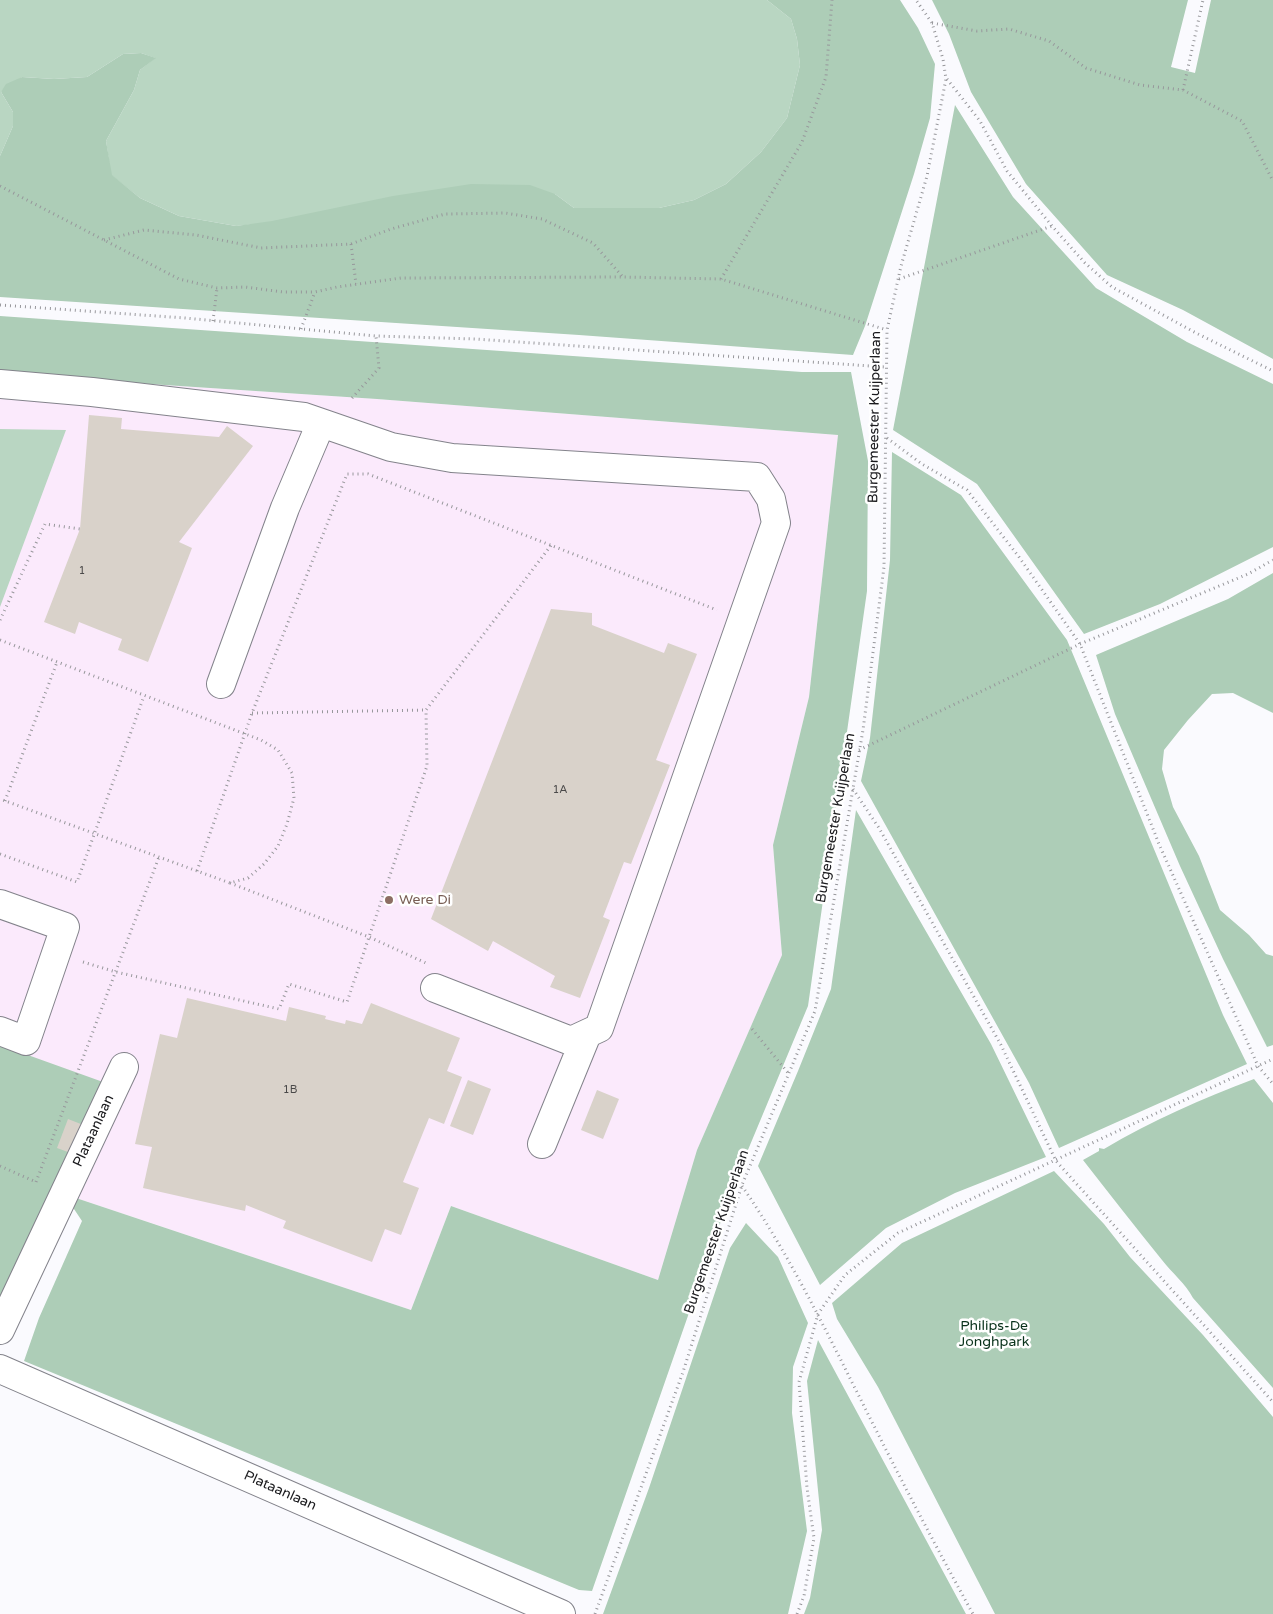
<!DOCTYPE html>
<html>
<head>
<meta charset="utf-8">
<style>
  body { margin:0 }
  canvas { display:block; background:#fafafe }
</style>
</head>
<body>
<canvas width="1273" height="1614"></canvas>
<script>
const c = document.querySelector('canvas').getContext('2d');
c.lineJoin = 'round';
function paint(path, color) { c.fillStyle = color; c.fill(path, 'evenodd'); }
function strokePath(path, color, width, dash) { c.strokeStyle = color; c.lineWidth = width; c.lineCap = dash ? 'butt' : 'round'; c.setLineDash(dash || []); c.stroke(path); }
function label(font, color, halo, rows, align = 'center') {
  c.font = font + ' "Varela Round",sans-serif'; c.lineWidth = 5; c.setLineDash([]); c.textBaseline = 'middle'; c.strokeStyle = halo; c.fillStyle = color; for (const [text, x, y, turn = 0] of rows) {
    c.save(); c.translate(x, y); c.rotate((+turn || 0) * Math.PI / 180); c.textAlign = isNaN(turn) ? turn : align; if (halo) c.strokeText(text, 0, 0); c.fillText(text, 0, 0); c.restore();
  }
}
const education = new Path2D(`
  M104 381 377 399 838 435 809 697 773 845 782 955 697 1150 658 1280 451 1206 411 1310 64 1194 0 1045V382Z`);
const green = new Path2D(`
  M0 0H767L791 19 797 39 800 65 787 118 761 152 726 184 694 200 659 208H574L555 194 236 226 179 216 140 198 111 175 106 141 134 90 140 70 155 58 141 53 123 54 87 77 54 79 22 77 1 92 13 112V126L0 156Z
  M0 429 66 430 0 607Z`);
const forest = new Path2D(`
  M767 0H900L918 28 935 64 930 118 914 174 865 326 853 355 579 335 0 297V156L13 126V112L1 92 6 84 22 77 54 79 87 77 123 54 141 53 156 58 140 70 134 90 106 141 112 175 140 198 179 216 236 226 272 221 393 196 471 184 530 185 555 194 574 208H659L694 200 726 184 761 152 787 118 800 65 797 39 791 19Z
  M932 0H1188L1171 67 1195 73 1211 0H1273V359L1183 310 1107 275 1026 184 971 92 949 34Z
  M955 105 1013 197 1096 288 1187 342 1273 384V547L1160 604 1084 634 977 484 893 430Z
  M0 316 802 372H851L868 461 867 591 808 1006 735 1181 592 1591 579 1590 24 1361 39 1318 82 1221 64 1194 411 1310 451 1206 658 1280 697 1150 782 955 773 845 809 697 838 435 377 399 104 381 0 382Z
  M892 452 961 495 1067 640 1223 1015 1247 1064 1059 1148 1029 1083 861 781 870 738 890 560Z
  M1273 573V713L1233 693 1212 694 1188 720 1164 750 1162 769 1173 807 1199 856 1220 910 1249 935 1266 954 1273 956V1045L1267 1047 1223 959 1180 866 1115 714 1096 655 1228 599Z
  M856 810 991 1044 1046 1157 955 1193 886 1228 820 1285 758 1166 798 1071 831 989Z
  M0 1045 103 1082 0 1300Z
  M1254 1079 1273 1103V1388L1193 1298C1186 1284 1172 1273 1162 1260 1135 1227 1109 1193 1083 1160L1099 1151V1148L1104 1149C1152 1120 1202 1099 1254 1079Z
  M1054 1171 1104 1224 1130 1257 1203 1335 1273 1417V1614H995L878 1387 837 1319 832 1303 902 1243Z
  M746 1223 778 1257 808 1323 793 1367 792 1413 807 1531 788 1614H603L649 1488 730 1248Z
  M818 1340 966 1614H804L810 1598 822 1530 807 1381Z`);
const building = new Path2D(`
  M89 415 122 418 121 429 219 437 227 426 253 446 179 542 192 548 148 662 118 650 122 639 104 632 79 622 75 634 44 622 80 529Z
  M551 609 592 613V625L664 653 668 643 697 654 656 760 670 765 631 864 624 862 603 917 610 920 580 998 550 987 555 976 493 941 488 951 431 919Z
  M187 998 286 1021 289 1007 326 1016 325 1019 345 1024 346 1020 362 1024 371 1003 460 1038 447 1071 462 1077 444 1124 429 1118 403 1182 419 1188 401 1235 385 1229 372 1262 283 1228 286 1221 246 1205 245 1211 143 1188 152 1147 135 1144 160 1034 177 1038Z
  M468 1080 491 1089 473 1135 450 1126Z
  M597 1090 619 1099 603 1139 581 1130Z
  M68 1119 86 1126 76 1155 57 1148Z`);
const path = new Path2D(`
  M932 23 977 31 1009 29 1049 41 1086 68 1140 85 1183 90 1242 121 1273 181
  M947 79 980 121 1007 171 1052 226 1085 263 1112 287 1196 333 1273 371
  M1183 90 1203 0
  M0 186 179 279 217 288 245 287 283 292H315L337 287 401 278 623 277 721 279 887 330
  M104 240 144 230 196 235 261 248 351 244 391 229 445 214 505 213 542 219 593 243 623 277
  M351 244 356 284
  M721 279 802 142 826 77 832 0
  M899 279 1052 226
  M0 305 185 318 376 336 475 339 885 367
  M213 321 217 288
  M301 329 315 292
  M352 398 379 368 376 336
  M887 438 922 464 967 490 1019 557 1080 644 1159 844 1258 1066 1273 1084
  M0 620 45 524 80 529
  M0 640 261 740 278 750 292 773 294 798 287 824 278 846 264 864 248 878 230 883 0 799
  M252 713 426 710
  M859 750 1080 644 1248 574 1273 560
  M853 789 879 828 1001 1045 1056 1161 1273 1402
  M5 801 57 662
  M0 854 77 882 144 696
  M197 871 252 713 347 474H368L717 610
  M230 883 369 937 426 963
  M83 962 116 972 279 1009 289 984 347 1002 427 766 426 710 552 544
  M752 1029 789 1074
  M0 1166 36 1182
  M36 1182 159 857
  M742 1186C791 1257 828 1335 867 1412 901 1480 936 1547 973 1614
  M595 1614 683 1372 742 1185 815 1011 863 730 884 567 887 330 901 266 927 176 946 79 943 59 932 23 916 0
  M797 1614 804 1596 814 1538 807 1488 799 1382 818 1314 845 1275 898 1233 1273 1059`);
const minor = new Path2D(`
  M0 384 92 392 304 417 391 447 452 458 757 477 771 499 776 523 599 1028 571 1041 435 988
  M221 684 285 508 321 423
  M0 904 65 927 26 1041 0 1031
  M542 1144 587 1034
  M0 1330 124 1067
  M0 1369 561 1614`);
const markers = [
  [389,900,5,"#8d6e63"]
];
const numberNames = [
  ["1",82,571],
  ["1A",560,790],
  ["1B",290,1090]
];
const streetNames = [
  ["Burgemeester Kuijperlaan",875,417,-89],
  ["Burgemeester Kuijperlaan",836,818,-80],
  ["Plataanlaan",94,1131,-65],
  ["Burgemeester Kuijperlaan",717,1232,-71],
  ["Plataanlaan",280,1491,24]
];
const educationNames = [
  ["Were Di",399,900]
];
const parkNames = [
  ["Philips-De",994,1326],
  ["Jonghpark",994,1342]
];
paint(education, '#fbeafc');
paint(green, '#b9d6c2');
paint(forest, '#adcdb7');
paint(building, '#d9d2ca');
strokePath(minor, '#83838b', 30);
strokePath(path, '#97979b', 3, [1, 4]);
strokePath(minor, '#fff', 28);
for (const [x, y, r, color] of markers) { const dot = new Path2D(); dot.arc(x, y, r, 0, 2 * Math.PI); c.fillStyle = color; c.fill(dot); strokePath(dot, '#fff', 2); }
label('11px', '#4a4949', null, numberNames);
label('14px', '#1b1b1e', '#fff', streetNames);
label('14px', '#785e54', '#fff', educationNames, 'left');
label('14px', '#09321b', '#fff', parkNames);
</script>
</body>
</html>
